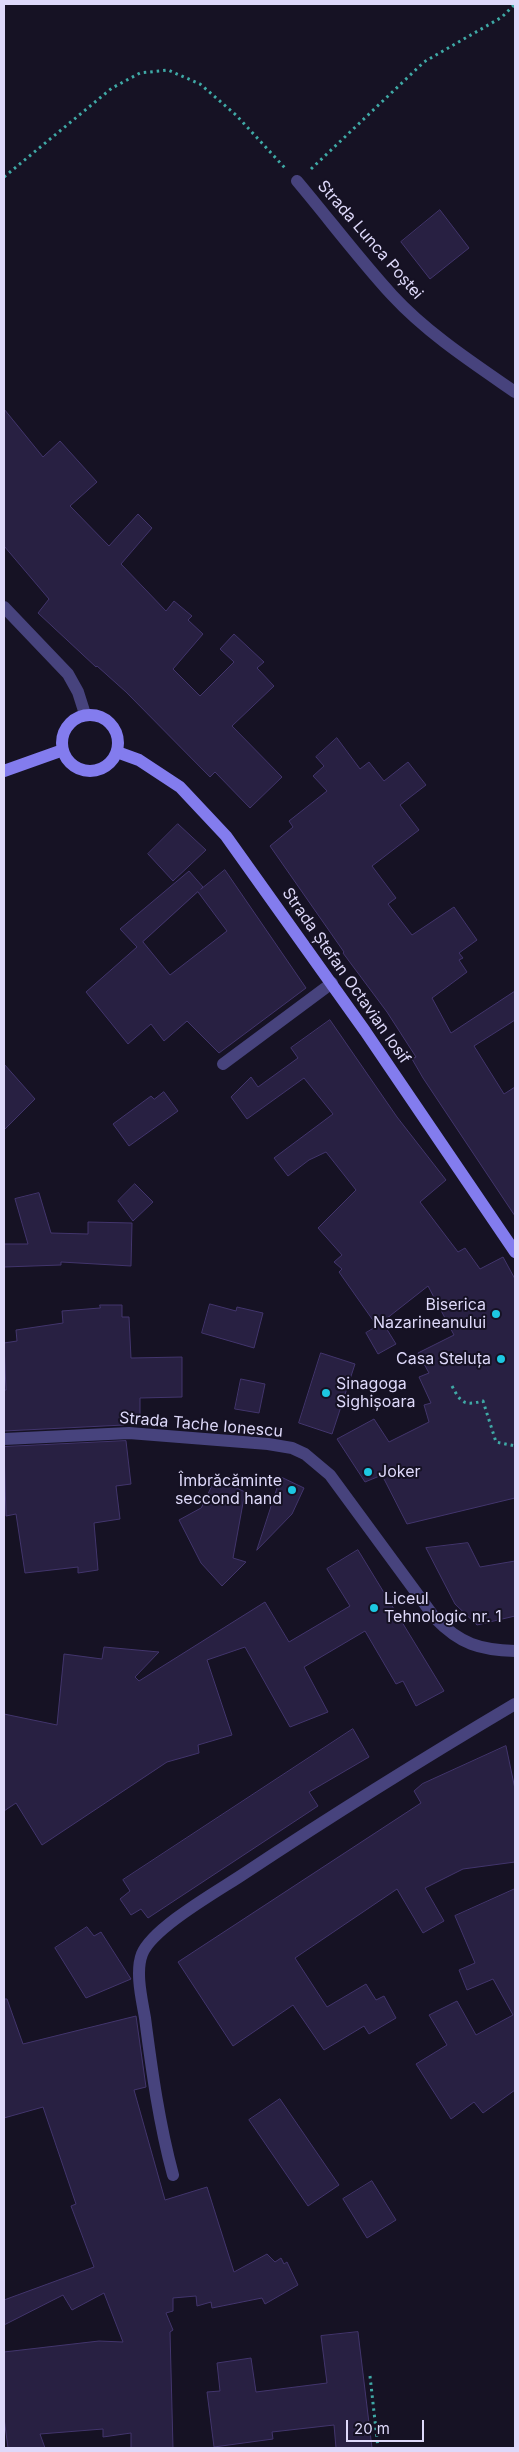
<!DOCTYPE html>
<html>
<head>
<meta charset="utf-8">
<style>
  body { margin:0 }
  #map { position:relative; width:519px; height:2452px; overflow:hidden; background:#161224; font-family:Inter,sans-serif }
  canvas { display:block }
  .frame { position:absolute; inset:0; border:5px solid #ded9fa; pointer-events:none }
  .scale { position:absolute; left:346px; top:2420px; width:78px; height:22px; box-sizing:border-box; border:2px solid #ded9fa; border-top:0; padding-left:6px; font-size:15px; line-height:18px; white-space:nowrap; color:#ded9fa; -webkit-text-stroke:4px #161224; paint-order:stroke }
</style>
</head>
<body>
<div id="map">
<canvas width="519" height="2452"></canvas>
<div class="frame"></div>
<div class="scale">20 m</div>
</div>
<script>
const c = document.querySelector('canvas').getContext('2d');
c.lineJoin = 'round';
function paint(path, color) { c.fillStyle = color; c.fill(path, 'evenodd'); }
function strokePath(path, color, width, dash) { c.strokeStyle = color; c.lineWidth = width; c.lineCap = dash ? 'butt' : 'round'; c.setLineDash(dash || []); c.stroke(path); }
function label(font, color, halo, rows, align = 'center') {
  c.font = font + ' Inter,sans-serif'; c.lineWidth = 4; c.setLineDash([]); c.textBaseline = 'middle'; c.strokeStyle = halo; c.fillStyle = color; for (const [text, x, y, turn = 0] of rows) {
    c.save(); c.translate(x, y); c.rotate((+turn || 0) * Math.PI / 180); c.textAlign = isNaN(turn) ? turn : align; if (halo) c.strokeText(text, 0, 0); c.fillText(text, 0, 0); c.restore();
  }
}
const building = new Path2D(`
  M440 210 469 248 430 279 401 242Z
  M4 409 43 457 60 441 97 482 70 506 109 546 138 514 152 528 121 564 166 611 174 601 192 616 188 620 203 634 173 669 200 696 234 662 220 649 234 634 264 662 257 668 274 686 232 726 282 777 250 808 215 772 210 777 126 692 97 666 96 667 38 613 49 599 4 546Z
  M337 738 360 769 369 762 384 781 408 762 426 785 400 805 419 830 372 866 396 898 388 904 412 935 454 907 477 940 459 953 463 958 459 960 467 972 432 998 451 1033 515 991V1020L474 1046 504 1094 515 1087V1216L423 1078 412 1059 416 1057 387 1012 343 953 344 952 270 846 293 827 289 821 327 791 313 776 324 766 316 757Z
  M178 824 206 850 173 881 148 854Z
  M225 870 306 988 219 1053 187 1021 164 1041 151 1024 128 1044 86 992 137 947 120 929 189 871 203 887 201 889ZM198 892 227 931 170 975 143 942Z
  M330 1020 397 1117 446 1180 420 1202 458 1252 465 1248 480 1269 503 1257 515 1279V1498L407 1524 382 1475 365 1482 337 1439 374 1419 389 1442 429 1422 424 1405 431 1403 419 1377 429 1373 418 1353 454 1335 428 1286 377 1326 339 1272 342 1269 334 1262 342 1255 318 1228 356 1190 326 1152 309 1160 288 1176 274 1158 333 1114 304 1078 247 1119 231 1097 251 1077 258 1087 298 1058 291 1048Z
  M4 1064 35 1099 4 1130Z
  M164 1092 178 1111 129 1146 113 1124 151 1096 154 1099Z
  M135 1184 153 1202 133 1221 118 1201Z
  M39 1193 51 1233 88 1234V1222L132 1223 131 1266 61 1262V1265L4 1267V1244H28L15 1199Z
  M210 1304 236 1311 237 1307 263 1313 254 1348 202 1333Z
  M100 1305H122V1317H129L131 1358 182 1357V1397L140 1398V1420L124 1421V1425L4 1431V1390H6L4 1343 17 1341 16 1330 63 1323 62 1311 100 1308Z
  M383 1323 396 1344 378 1354 366 1333Z
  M321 1353 355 1364 332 1434 299 1423Z
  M241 1379 265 1384 259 1413 235 1409Z
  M126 1441 131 1484 116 1486 120 1519 94 1523 98 1570 78 1573V1567L25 1573 16 1514 6 1516 4 1447Z
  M281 1477 304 1488 292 1514 257 1550Z
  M216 1478 245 1492 233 1558 246 1562 222 1586 201 1563 179 1520 201 1508Z
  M468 1543 480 1567 515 1561V1616L477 1625 455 1604 426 1548Z
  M358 1550 444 1691 416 1706 403 1681 396 1684 365 1631 304 1667 328 1712 290 1727 245 1647 207 1660 232 1735 198 1745 199 1753 167 1762 42 1845 16 1803 4 1811V1714L57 1725 64 1654 102 1659 104 1647 159 1652 135 1677 139 1681 265 1602 289 1642 350 1606 327 1569Z
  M353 1729 369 1757 309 1792 318 1806 148 1918 141 1909 131 1915 120 1899 130 1891 123 1880Z
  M506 1746 515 1789V1862L463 1869 425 1888 444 1921 423 1933 397 1889 295 1958 327 2007 366 1984 376 2000 384 1996 396 2018 369 2034 364 2026 324 2050 293 2005 233 2046 178 1962 421 1803 414 1791 422 1784Z
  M515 1889V2090L483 2113 474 2102 451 2119 416 2064 447 2045 429 2015 457 2001 476 2035 513 2015 493 1979 467 1990 459 1970 475 1963 455 1916Z
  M87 1927 94 1936 101 1932 131 1979 86 1998 55 1948Z
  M4 1999H7L23 2044 136 2016 146 2087 134 2090 165 2200 207 2187 234 2272 267 2254 275 2262 281 2258 284 2264 287 2262 298 2285 265 2304 262 2298 212 2308 211 2302 197 2306 196 2296 173 2298V2311L166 2313 173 2330 170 2332 173 2448H131V2433L103 2437V2429L40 2434 45 2448H8L4 2418V2352L99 2341 123 2342 104 2293 72 2310 63 2295 4 2325V2300L94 2267 71 2206 76 2204 43 2107 4 2118Z
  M280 2099 339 2185 308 2206 249 2120Z
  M372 2181 396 2220 367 2238 343 2199Z
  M358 2332 372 2448H336L334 2425 272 2432 273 2439 214 2447 207 2392 220 2391 217 2363 251 2358 256 2392 327 2383 321 2336Z`);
const path = new Path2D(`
  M311 169 424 62 502 17 515 4
  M4 177 112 88 140 73 168 70 200 84 236 115 285 168
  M452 1386C461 1403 464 1406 483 1401L496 1442 515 1446
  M370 2376 378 2448`);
const lane = new Path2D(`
  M173 2175C159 2123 152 2072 145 2018 142 2000 135 1972 142 1954 153 1927 220 1890 245 1873 334 1814 424 1758 515 1704`);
const street = new Path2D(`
  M297 181C329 219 359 259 392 295 427 333 473 363 515 392
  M4 607 68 674 78 692 85 714
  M223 1064 332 983
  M4 1439 129 1433 268 1444 292 1448 305 1454 330 1475 435 1618C460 1644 480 1650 515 1651`);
const secondary = new Path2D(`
  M62 743a28 28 0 1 1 56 0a28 28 0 1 1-56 0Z
  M117 752 139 760 180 787 226 836 365 1031 515 1252
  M4 771 63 750`);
const markers = [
  [496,1314,5,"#1dc8e2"],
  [501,1359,5,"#1dc8e2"],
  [326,1393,5,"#1dc8e2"],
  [368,1472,5,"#1dc8e2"],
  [292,1490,5,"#1dc8e2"],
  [374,1608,5,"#1dc8e2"]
];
const streetNames = [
  ["Strada Lunca Poștei",370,240,49],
  ["Strada Ștefan Octavian Iosif",346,976,55],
  ["Strada Tache Ionescu",201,1425,5]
];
const poiNames = [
  ["Biserica",486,1305],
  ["Nazarineanului",486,1323],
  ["Casa Steluța",491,1359],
  ["Sinagoga",336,1384,"left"],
  ["Sighișoara",336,1402,"left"],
  ["Joker",378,1472,"left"],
  ["Îmbrăcăminte",282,1481],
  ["seccond hand",282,1499],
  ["Liceul",384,1599,"left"],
  ["Tehnologic nr. 1",384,1617,"left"]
];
paint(building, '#282042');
strokePath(building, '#42356c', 1);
strokePath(path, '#3fa9a6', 3, [2.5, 4]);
strokePath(lane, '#47437d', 12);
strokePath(street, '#47437d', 12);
strokePath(secondary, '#837cee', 12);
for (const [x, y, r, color] of markers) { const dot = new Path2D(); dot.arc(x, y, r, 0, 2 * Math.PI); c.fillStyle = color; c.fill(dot); strokePath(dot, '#161224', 2); }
label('16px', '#ded9fa', '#161224', streetNames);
label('16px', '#ded9fa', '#161224', poiNames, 'right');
</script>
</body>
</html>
